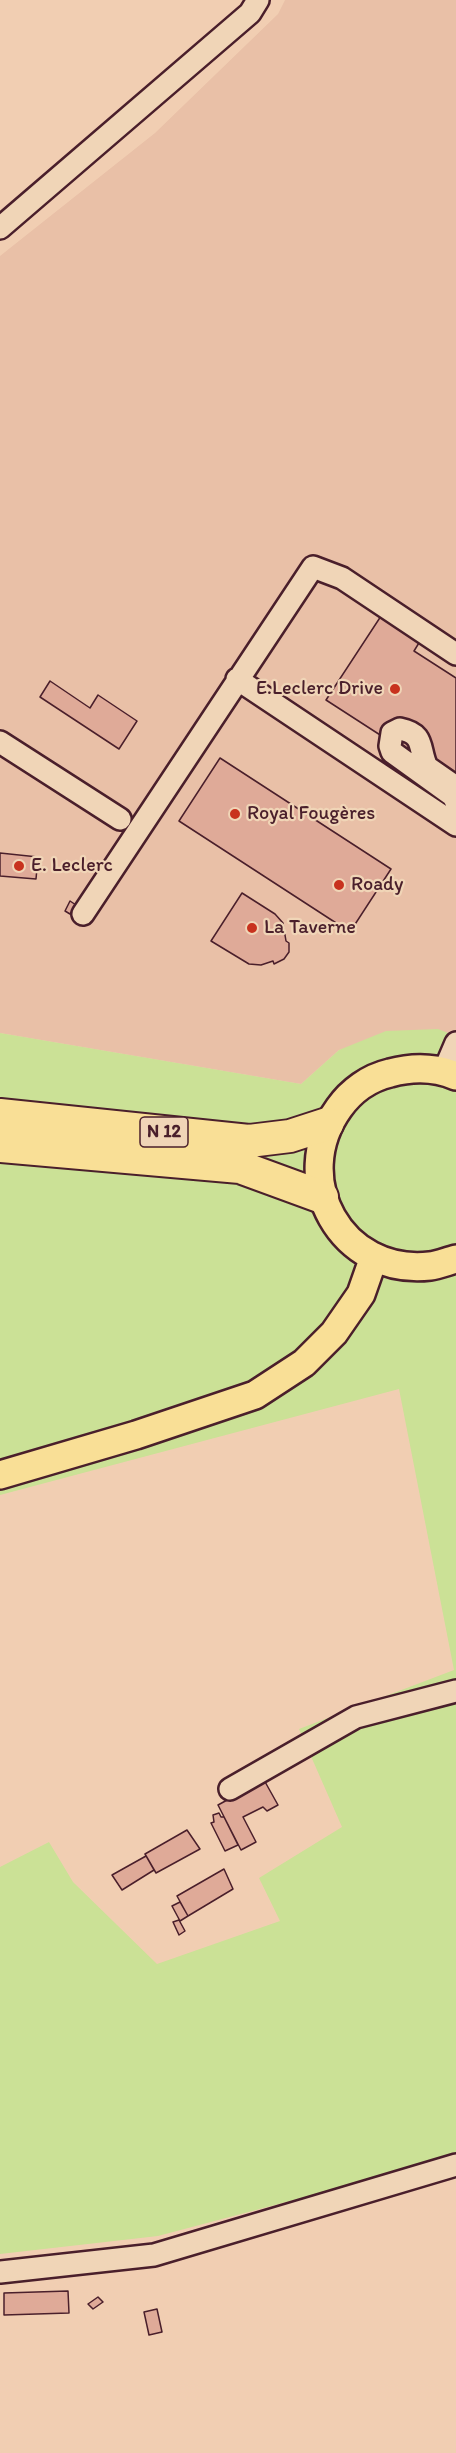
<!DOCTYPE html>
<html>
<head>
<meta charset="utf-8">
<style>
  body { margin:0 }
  canvas { display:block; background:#f1ceb2 }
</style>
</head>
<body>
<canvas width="456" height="2453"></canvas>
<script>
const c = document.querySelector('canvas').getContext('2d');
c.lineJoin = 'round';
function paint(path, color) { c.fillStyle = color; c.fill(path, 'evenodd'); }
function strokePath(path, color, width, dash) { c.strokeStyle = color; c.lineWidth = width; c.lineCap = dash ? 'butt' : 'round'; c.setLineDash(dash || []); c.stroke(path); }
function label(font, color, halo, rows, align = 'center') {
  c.font = font + ' Itim,sans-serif'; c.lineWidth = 4.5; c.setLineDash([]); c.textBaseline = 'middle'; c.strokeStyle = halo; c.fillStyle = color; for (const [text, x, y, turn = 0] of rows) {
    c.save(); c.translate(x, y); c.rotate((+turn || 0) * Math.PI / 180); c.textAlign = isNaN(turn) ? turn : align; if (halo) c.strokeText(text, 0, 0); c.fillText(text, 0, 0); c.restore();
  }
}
const built = new Path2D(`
  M285 0H456V1036L339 1050 301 1084 0 1033V256L155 133 278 14Z`);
const green = new Path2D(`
  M438 1029 456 1036V2157L158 2236 0 2254V1867L49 1842 73 1882 157 1964 280 1921 259 1878 342 1827 299 1729 454 1670 399 1389 0 1495V1033L301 1084 339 1050 386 1031Z`);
const building = new Path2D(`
  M383 613 422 638 414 651 456 678V784L326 700Z
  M50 681 90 708 98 695 137 721 119 749 40 697Z
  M220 758 391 869 350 932 179 821Z
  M0 853 38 857 36 879 0 876Z
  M242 893 275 914 283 923 286 941 289 943V952L284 959 274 964 273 961 261 965 249 964 211 941Z
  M70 901 76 905 70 914 65 911Z
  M264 1780 278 1805 267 1811 263 1807 243 1817 256 1842 241 1850 218 1805Z
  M219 1813 221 1817H224L238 1845 225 1851 211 1823 214 1822 213 1815Z
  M187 1830 200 1849 156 1873 145 1854Z
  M146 1856 154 1870 122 1890 112 1875Z
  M224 1869 233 1889 188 1916 177 1896Z
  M180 1902 188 1916 180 1921 172 1906Z
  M179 1920 185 1931 179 1935 173 1922Z
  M68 2291 69 2313 4 2315V2293Z
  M98 2297 103 2302 93 2309 88 2304Z
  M157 2309 162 2332 149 2335 144 2312Z`);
const minor = new Path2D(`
  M0 228 250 13 258 0
  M237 679 456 825
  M0 742 120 819
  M456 787 427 767C418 749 426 734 400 729L392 733 390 746 392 752 453 796 456 802
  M83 914 313 567 342 578 456 654
  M444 1071 456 1043
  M230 1789 356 1717 456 1691
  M0 2272 154 2255 456 2165`);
const major = new Path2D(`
  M456 1076C435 1067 412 1067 390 1073 369 1078 351 1091 339 1108 288 1179 341 1276 430 1266 438 1265 448 1261 456 1259
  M0 1475 136 1435 255 1395 304 1363 334 1333 361 1294 374 1257`);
const highway = new Path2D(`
  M0 1115 249 1141 290 1136 327 1124
  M0 1146 240 1167 322 1197`);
const markers = [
  [395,689,6,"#c8321e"],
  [235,814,6,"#c8321e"],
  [19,866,6,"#c8321e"],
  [339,885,6,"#c8321e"],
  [252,928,6,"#c8321e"]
];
const shields = [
  [164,1132,48]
];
const shieldNames = [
  ["N 12",164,1132]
];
const poiNames = [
  ["E.Leclerc Drive",383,689,"right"],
  ["Royal Fougères",247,814],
  ["E. Leclerc",31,866],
  ["Roady",351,885],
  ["La Taverne",264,928]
];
paint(built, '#e9c0a7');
paint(green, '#cbe196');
paint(building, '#dfaa98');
strokePath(building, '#4a1f2b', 1.5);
strokePath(minor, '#4a1f2b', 26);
strokePath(major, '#4a1f2b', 32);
strokePath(highway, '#4a1f2b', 36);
strokePath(minor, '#f0d5b7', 21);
strokePath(major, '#f9df96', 27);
strokePath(highway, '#f9df96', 32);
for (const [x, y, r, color] of markers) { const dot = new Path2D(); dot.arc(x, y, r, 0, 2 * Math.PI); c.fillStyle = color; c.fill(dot); strokePath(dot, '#f0d5b7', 2); }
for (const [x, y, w] of shields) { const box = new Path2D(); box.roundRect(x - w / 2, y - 15, w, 30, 4.5); c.fillStyle = '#f0d5b7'; c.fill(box); strokePath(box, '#4a1f2b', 1.5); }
label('bold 18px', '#4a1f2b', null, shieldNames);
label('20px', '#4a1f2b', '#f0d5b7', poiNames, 'left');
</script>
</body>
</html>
